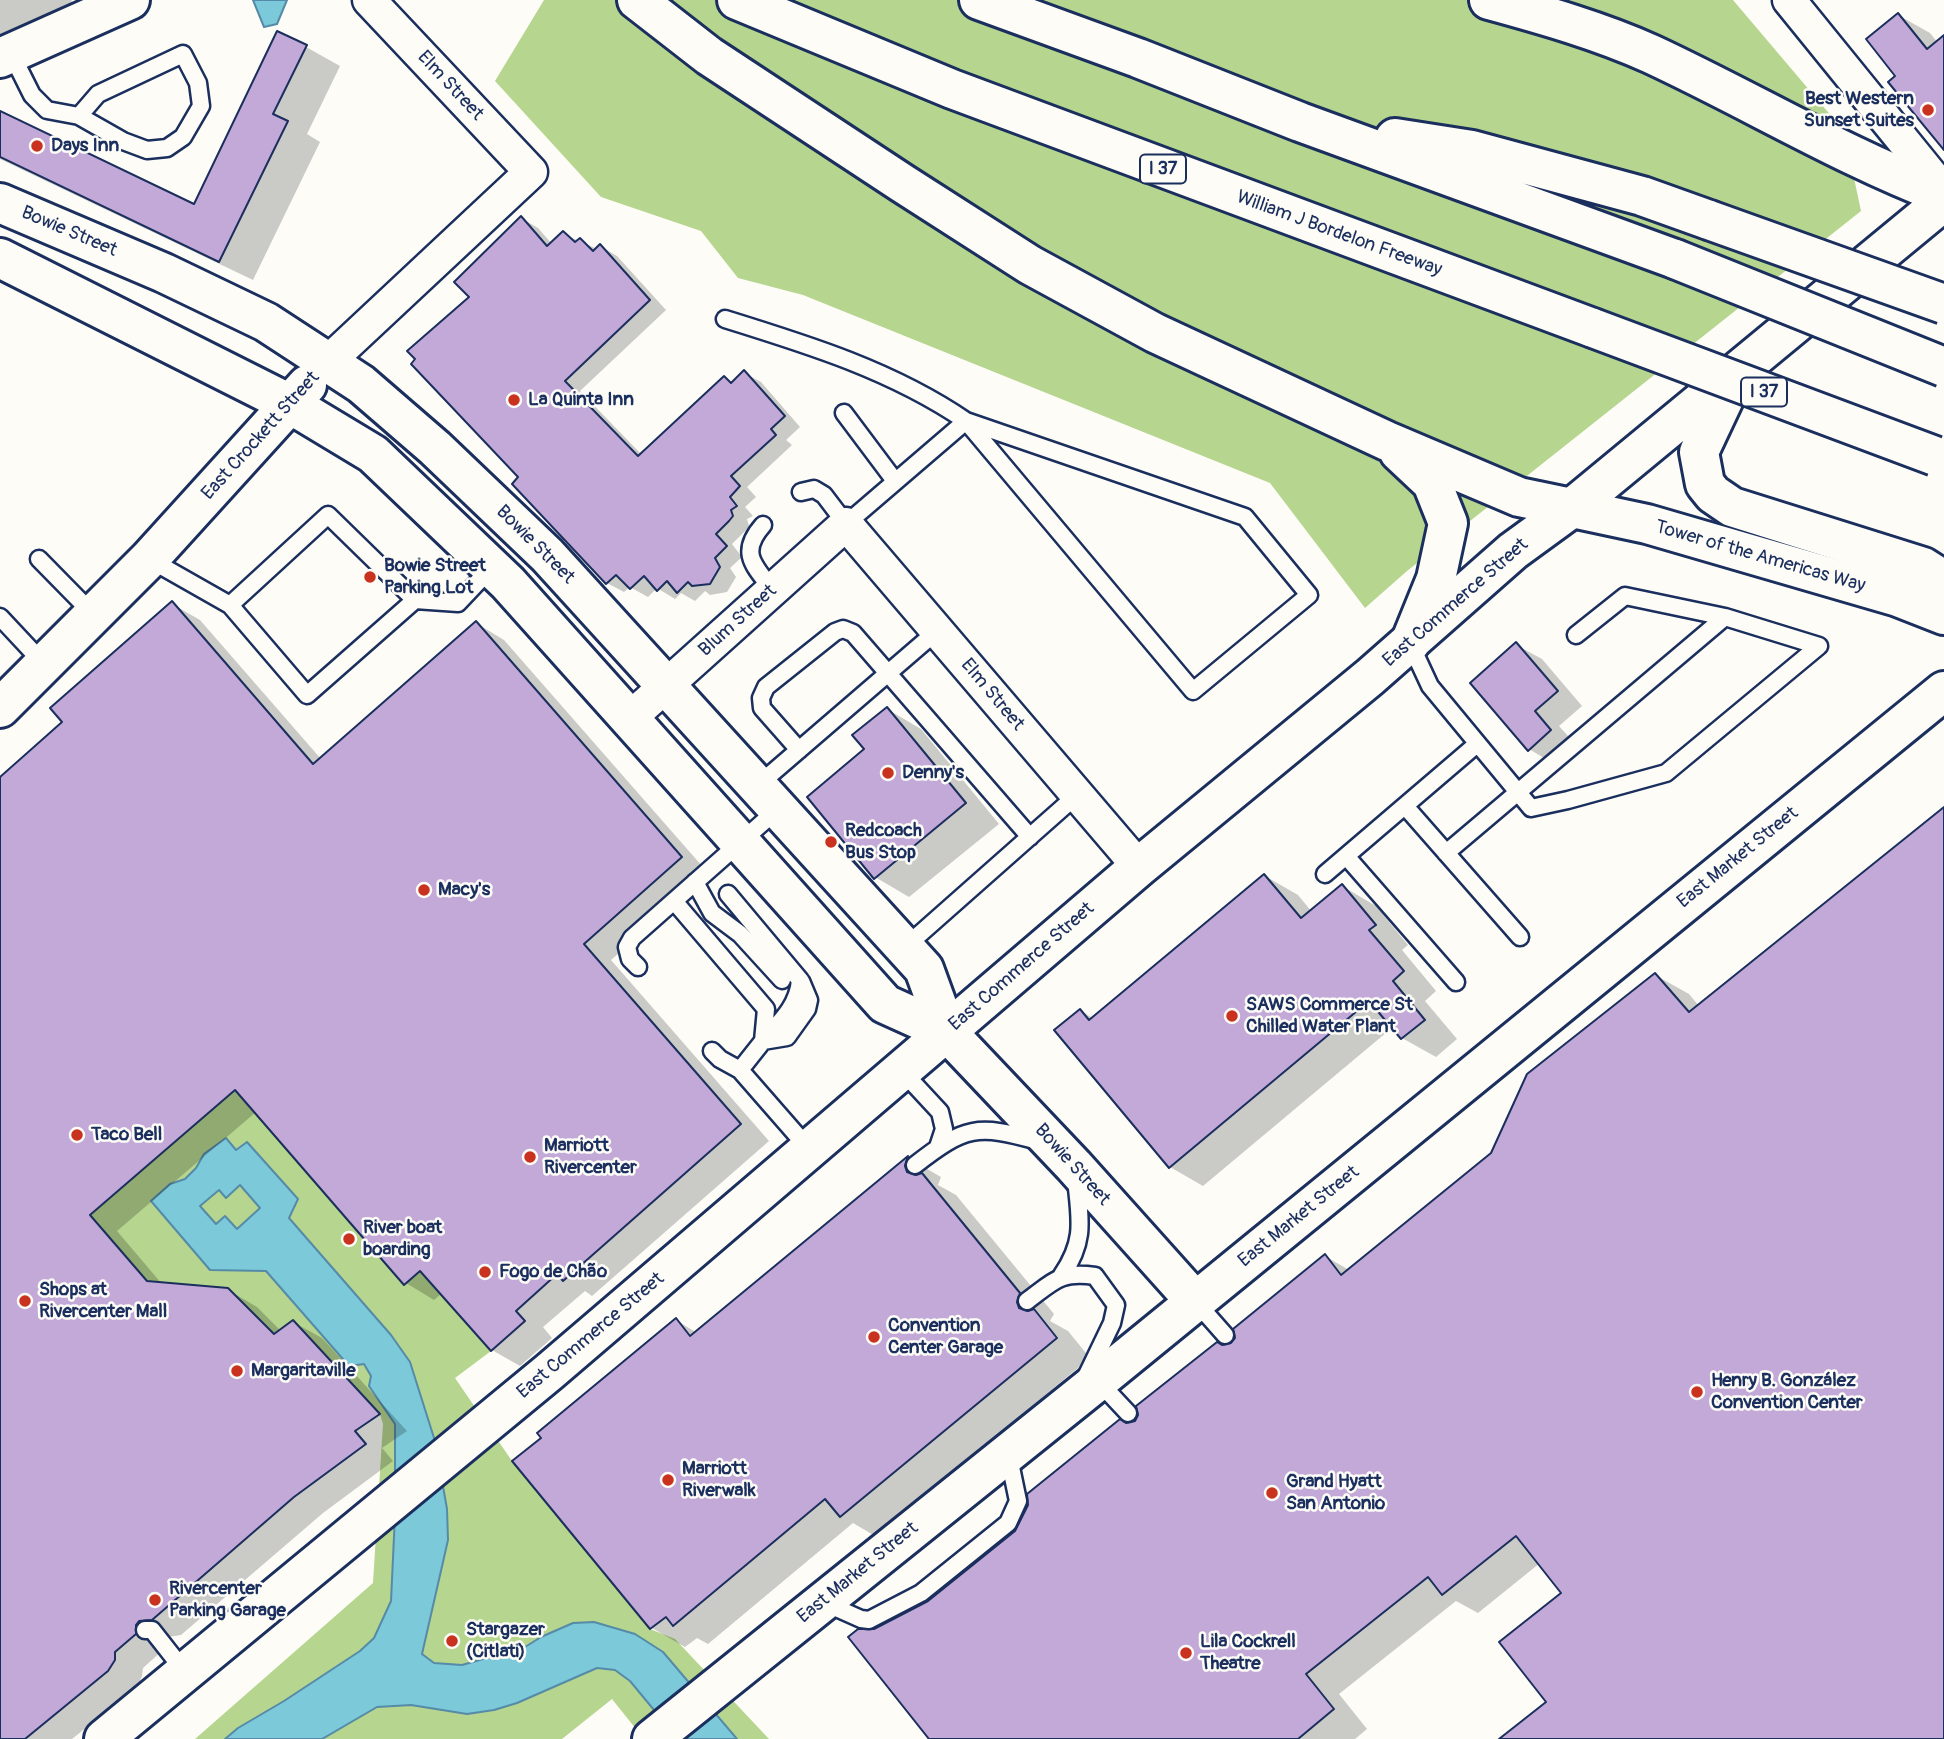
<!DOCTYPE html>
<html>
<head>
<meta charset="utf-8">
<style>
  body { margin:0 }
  canvas { display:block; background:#fdfcf7 }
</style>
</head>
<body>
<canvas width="1944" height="1739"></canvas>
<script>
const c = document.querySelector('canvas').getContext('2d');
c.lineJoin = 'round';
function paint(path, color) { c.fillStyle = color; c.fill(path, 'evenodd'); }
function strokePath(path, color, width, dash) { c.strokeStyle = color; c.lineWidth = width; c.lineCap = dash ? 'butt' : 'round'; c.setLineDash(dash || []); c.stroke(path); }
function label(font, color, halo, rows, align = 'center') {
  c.font = font + ' Pangolin,sans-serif'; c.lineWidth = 5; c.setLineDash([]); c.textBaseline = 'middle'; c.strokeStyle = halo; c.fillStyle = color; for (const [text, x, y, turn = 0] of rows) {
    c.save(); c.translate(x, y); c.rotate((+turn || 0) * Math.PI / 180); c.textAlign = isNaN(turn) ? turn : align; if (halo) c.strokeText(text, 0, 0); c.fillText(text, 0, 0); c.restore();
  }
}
const green = new Path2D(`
  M544 0H1733L1844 131 1861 211 1407 571 1365 608 1270 483 803 295 738 278 701 231 601 197 495 81Z
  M235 1090 404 1284 420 1271 491 1351 455 1378 512 1461 650 1629 675 1639 769 1739H644L612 1699 562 1739H195L373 1583 383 1424 380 1414 293 1320 274 1334 228 1288 147 1281 90 1215Z`);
const water = new Path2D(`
  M253 0H287L277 24 264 27Z
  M226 1138 236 1150 247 1142 298 1199 289 1218 391 1335 410 1362 435 1441 447 1509 448 1540 422 1654 434 1663 462 1665 525 1647 541 1637 573 1623 594 1622 635 1634 663 1652 737 1739H678L630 1681 615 1670 597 1668 517 1703 494 1710 467 1714 411 1705 377 1707 322 1739H225L238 1728 284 1701 360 1651 374 1638 391 1601 395 1515V1424L369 1386 371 1376 364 1364 349 1366 266 1271 210 1270 151 1201 170 1184 185 1179 196 1168 204 1154ZM240 1185 260 1208 237 1229 225 1216 216 1224 200 1206 219 1190 226 1198Z`);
const shadow = new Path2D(`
  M0 0H72L60 28 0 53Z
  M1898 15 1930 33 1938 43 1944 37V144L1898 76Z
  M306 47 340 66 307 134 320 142 253 280 0 159V113L194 206Z
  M521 218 538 228 552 244 563 234 597 249 600 246 617 256 666 310 580 391 642 455 724 378 734 383 744 373 761 382 800 427 786 440 792 445 747 487 756 497 745 507 753 516 747 519 749 526 746 530 732 544 742 557 730 568 736 577 727 592 710 595 705 591 695 601 681 593 675 599 657 588 648 597 630 587 624 592 607 583 521 477 471 297Z
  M172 604 200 620 321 759 476 623 504 640 709 874 611 960 769 1141 592 1296 585 1291 543 1327 552 1338 520 1366 492 1350 442 1293 434 1300 406 1283 256 1112 117 1231 162 1284 228 1290 257 1307 281 1331 293 1322 322 1338 407 1431 382 1448 393 1461 323 1513 181 1635 168 1637 164 1642 163 1650 143 1668 142 1676 137 1687 72 1739H0V779L65 722Z
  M1516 645 1542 659 1582 706 1559 726 1576 745 1554 764 1529 749Z
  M887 709 921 729 999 824 909 897 875 877 867 750Z
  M1944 809V1739H1502L1549 1702 1564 1593 1540 1563 1478 1613 1456 1601 1339 1694 1367 1729 1355 1739H932L874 1631 929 1603 1016 1532 1125 1425 1136 1423 1222 1347 1232 1345 1325 1256 1349 1270 1493 1154 1655 975 1689 994 1699 1006Z
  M1265 876 1298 895 1312 912 1342 886 1376 906 1408 945 1402 950 1436 991 1425 1001 1457 1039 1436 1057 1402 1038 1393 1027 1203 1186 1170 1167 1081 1011 1094 1019Z
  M908 1158 941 1177 938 1185 956 1195 1054 1314 1050 1321 1068 1331 1090 1358 875 1536 853 1523 708 1644 697 1638 685 1647 652 1628 515 1462 676 1320 697 1333Z`);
const building = new Path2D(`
  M1898 13 1927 49 1944 35V150L1888 82 1895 76 1866 39Z
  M277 31 307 45 273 114 288 121 219 262 0 157V111L194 204Z
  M521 216 547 246 563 231 575 242 580 238 593 251 600 244 650 300 565 381 638 456 724 376 731 383 744 370 785 416 771 429 776 435 731 476 740 486 730 497 737 506 731 510 733 516 729 521 716 534 727 546 715 558 720 567 710 584 692 586 688 582 677 593 667 581 657 591 644 576 630 589 616 575 606 584 512 484 518 477 411 364 415 359 407 351 469 297 454 282Z
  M172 601 313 764 476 621 682 857 584 944 741 1124 563 1281 557 1274 516 1311 525 1321 491 1351 420 1271 404 1285 235 1090 90 1215 147 1281 228 1288 274 1334 293 1320 380 1414 355 1431 366 1444 294 1497 152 1620 139 1621 136 1625V1634L115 1652V1660L108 1671 25 1739H0V777L62 722 50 708Z
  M1516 642 1558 691 1535 711 1551 730 1528 751 1470 683Z
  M887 707 966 803 874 879 807 797 864 749 852 735Z
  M1944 807V1739H1499L1546 1702 1499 1642 1561 1593 1516 1536 1442 1595 1428 1577 1306 1674 1334 1709 1298 1739H929L848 1637 858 1629H874L928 1601 1015 1531 1028 1505 1027 1494 1120 1419 1126 1423 1135 1421 1138 1415 1136 1406 1217 1342 1222 1345 1231 1343 1235 1338 1233 1329 1325 1254 1341 1275 1491 1153 1527 1074 1655 973 1689 1012Z
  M1264 874 1301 918 1342 884 1376 925 1369 930 1404 971 1393 981 1425 1020 1401 1039 1369 1001 1169 1168 1054 1030 1080 1009 1089 1020Z
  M908 1156 905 1166 907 1172 916 1175 922 1173 1020 1293 1017 1302 1019 1308 1028 1311 1034 1309 1057 1338 840 1517 825 1499 673 1626 666 1617 650 1629 512 1461 541 1438 537 1433 676 1318 690 1336Z`);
const lane = new Path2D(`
  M11 53 32 95 47 110 79 116 123 141 147 150 167 148 183 137 201 106 198 83 183 54 98 94 79 116
  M725 319C809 345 893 371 966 421L1193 691 1309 595 1245 517 966 421 846 524 824 495 814 489 801 492
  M844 413 895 481
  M763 525C739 552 753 565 772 589
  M39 559 93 614
  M149 559 230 605 307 695 415 600 458 603 492 567
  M230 605 328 515 415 600
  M0 617 44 664
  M1576 635 1625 596 1725 617 1819 646
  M1410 643 1430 686 1531 808 1568 800 1666 773 1819 646
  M799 750 762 708 761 698 766 687 835 632 843 629 853 633 1030 837
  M757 786 937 631
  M1405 806 1520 937
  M1446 853 1725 617
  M1346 856 1456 982
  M1325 874 1477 744
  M695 882 712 913 740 934 782 980
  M728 894 800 980C798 1006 780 1022 763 1041
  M674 901 766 1009 763 1041 740 1070
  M904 948 1077 795
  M638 967 630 959 627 947 632 938 778 809
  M763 1041 787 1037 807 1009 809 1000 801 981
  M712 1051 720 1059 740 1070 809 1149
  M902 1071 940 1112 944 1129 938 1147
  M915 1165C965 1126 977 1124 1038 1141
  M1062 1275C1086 1240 1080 1219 1076 1179
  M1027 1301C1054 1281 1060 1271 1095 1276L1116 1305 1112 1323 1085 1379
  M1195 1301 1225 1335
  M1098 1381 1128 1413
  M825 1603 861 1619 869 1620 921 1593 1008 1523 1018 1501 1008 1453
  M145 1630H152L185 1672`);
const street = new Path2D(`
  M1789 0 1944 191
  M329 361 531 172 369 0
  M630 718 846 524 1139 867`);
const secondary = new Path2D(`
  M0 58 130 0
  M0 203 164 273 266 322 361 384 435 448 547 555 924 969 947 1032
  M0 258 290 404 373 454 508 583 885 1004 947 1032 1074 1166 1195 1301
  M1572 508 1647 524 1898 597 1944 615
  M0 708 149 559 307 385`);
const primary = new Path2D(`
  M1730 386 1699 452 1705 484 1713 494 1732 507 1923 567 1944 580
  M104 1739 549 1372 1139 867 1370 677 1513 551 1572 508 1944 201
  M652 1739 1098 1381 1944 691`);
const highway = new Path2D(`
  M637 0 709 56 902 183 1030 265 1155 333 1387 441 1519 497 1572 508
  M737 0 952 89 1593 328
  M979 0 1138 58 1300 122 1675 259
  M1489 0C1544 15 1600 31 1651 54 1750 100 1842 156 1944 195
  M1395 138 1472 150 1642 196 1709 220
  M1399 452 1432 483 1448 523 1436 579 1410 643`);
const highwayBridge = new Path2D(`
  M1709 220 1944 304
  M1675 259 1944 367
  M1593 328 1935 456`);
const markers = [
  [1928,110,7,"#c8321e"],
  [37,146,7,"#c8321e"],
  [514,400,7,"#c8321e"],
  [370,577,7,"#c8321e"],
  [888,773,7,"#c8321e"],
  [831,842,7,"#c8321e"],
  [424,890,7,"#c8321e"],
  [1232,1016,7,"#c8321e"],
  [77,1135,7,"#c8321e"],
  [530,1157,7,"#c8321e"],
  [349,1239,7,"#c8321e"],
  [485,1272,7,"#c8321e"],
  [25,1301,7,"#c8321e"],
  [874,1337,7,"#c8321e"],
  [237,1371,7,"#c8321e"],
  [1697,1392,7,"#c8321e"],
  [668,1480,7,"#c8321e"],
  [1272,1493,7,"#c8321e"],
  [155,1600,7,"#c8321e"],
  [452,1641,7,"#c8321e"],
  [1186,1653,7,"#c8321e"]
];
const shields = [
  [1163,169,46],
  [1764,392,46]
];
const shieldNames = [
  ["I 37",1163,169],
  ["I 37",1764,392]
];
const streetNames = [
  ["Elm Street",450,86,47],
  ["Bowie Street",69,232,23],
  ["William J Bordelon Freeway",1339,234,20],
  ["East Crockett Street",261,436,-48],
  ["Bowie Street",535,545,45],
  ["Tower of the Americas Way",1760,557,16],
  ["East Commerce Street",1456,603,-41],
  ["Blum Street",738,621,-42],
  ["Elm Street",992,695,50],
  ["East Market Street",1738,858,-39],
  ["East Commerce Street",1022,967,-41],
  ["Bowie Street",1072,1165,48],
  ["East Market Street",1299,1217,-39],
  ["East Commerce Street",591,1336,-40],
  ["East Market Street",858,1573,-39]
];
const poiNames = [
  ["Best Western",1914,99,"right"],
  ["Sunset Suites",1914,121,"right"],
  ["Days Inn",51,146],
  ["La Quinta Inn",528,400],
  ["Bowie Street",384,566],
  ["Parking Lot",384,588],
  ["Denny's",902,773],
  ["Redcoach",845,831],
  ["Bus Stop",845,853],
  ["Macy's",438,890],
  ["SAWS Commerce St",1246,1005],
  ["Chilled Water Plant",1246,1027],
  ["Taco Bell",91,1135],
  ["Marriott",544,1146],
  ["Rivercenter",544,1168],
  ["River boat",363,1228],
  ["boarding",363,1250],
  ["Fogo de Chão",499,1272],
  ["Shops at",39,1290],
  ["Rivercenter Mall",39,1312],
  ["Convention",888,1326],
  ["Center Garage",888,1348],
  ["Margaritaville",251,1371],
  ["Henry B. González",1711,1381],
  ["Convention Center",1711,1403],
  ["Marriott",682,1469],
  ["Riverwalk",682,1491],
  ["Grand Hyatt",1286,1482],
  ["San Antonio",1286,1504],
  ["Rivercenter",169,1589],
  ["Parking Garage",169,1611],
  ["Stargazer",466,1630],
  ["(Citlati)",466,1652],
  ["Lila Cockrell",1200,1642],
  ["Theatre",1200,1664]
];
paint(green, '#b6d58e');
paint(water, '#7bc9d9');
strokePath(water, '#558ba8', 2);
paint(shadow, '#0003');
paint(building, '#c3a9d7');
strokePath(building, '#1b2f5e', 2);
strokePath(lane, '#1b2f5e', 21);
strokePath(street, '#1b2f5e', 37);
strokePath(secondary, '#1b2f5e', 44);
strokePath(primary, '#1b2f5e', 44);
strokePath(highway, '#1b2f5e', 44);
strokePath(lane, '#fdfcf7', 16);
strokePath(street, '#fdfcf7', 32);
strokePath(secondary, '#fdfcf7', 38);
strokePath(primary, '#fdfcf7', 38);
strokePath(highway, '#fdfcf7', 38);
strokePath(highwayBridge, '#1b2f5e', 44, []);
strokePath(highwayBridge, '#fdfcf7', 38);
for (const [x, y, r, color] of markers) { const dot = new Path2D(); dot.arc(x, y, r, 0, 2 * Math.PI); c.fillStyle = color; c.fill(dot); strokePath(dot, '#fdfcf7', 2.5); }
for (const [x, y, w] of shields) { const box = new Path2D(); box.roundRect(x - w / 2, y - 14.5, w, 29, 5); c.fillStyle = '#fdfcf7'; c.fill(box); strokePath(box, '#1b2f5e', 2); }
label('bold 18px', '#1b2f5e', null, shieldNames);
label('19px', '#1b2f5e', '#fdfcf7', streetNames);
label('bold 19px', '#1b2f5e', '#fdfcf7', poiNames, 'left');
</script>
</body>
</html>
